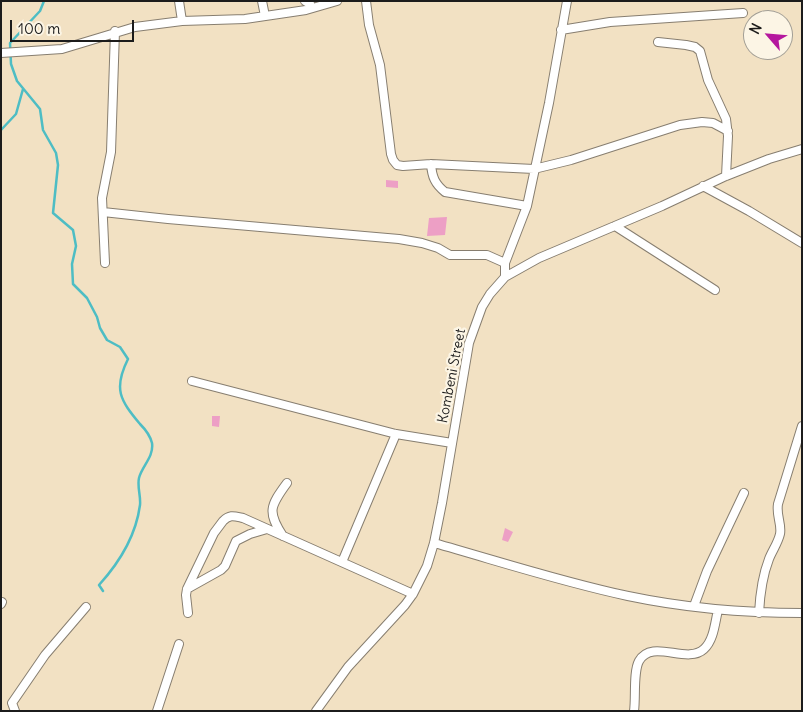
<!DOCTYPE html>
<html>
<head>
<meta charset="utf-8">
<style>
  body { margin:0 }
  #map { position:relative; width:803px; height:712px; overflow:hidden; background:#f2e1c3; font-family:Delius,sans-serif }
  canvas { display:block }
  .frame { position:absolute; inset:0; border:2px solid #1c1c1c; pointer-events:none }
  .north { position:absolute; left:743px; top:10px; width:50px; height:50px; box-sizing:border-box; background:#fcf5e5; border:1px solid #a29e95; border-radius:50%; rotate:297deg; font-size:14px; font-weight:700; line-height:20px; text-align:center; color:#1c1c1c }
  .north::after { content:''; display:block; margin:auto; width:18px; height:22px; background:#b5179e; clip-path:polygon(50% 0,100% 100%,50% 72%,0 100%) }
  .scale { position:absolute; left:10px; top:20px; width:124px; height:22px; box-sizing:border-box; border:2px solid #1c1c1c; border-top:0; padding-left:6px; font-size:15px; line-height:18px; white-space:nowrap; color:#1c1c1c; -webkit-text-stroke:4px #fcf5e5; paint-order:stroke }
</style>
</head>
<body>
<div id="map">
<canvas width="803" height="712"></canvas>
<div class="frame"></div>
<div class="north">N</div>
<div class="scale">100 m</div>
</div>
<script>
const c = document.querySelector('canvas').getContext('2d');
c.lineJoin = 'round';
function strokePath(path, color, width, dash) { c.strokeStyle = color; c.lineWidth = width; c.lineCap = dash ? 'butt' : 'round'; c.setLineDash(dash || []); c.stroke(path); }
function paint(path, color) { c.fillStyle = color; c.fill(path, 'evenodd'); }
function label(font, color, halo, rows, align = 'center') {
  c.font = font + ' Delius,sans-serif'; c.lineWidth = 4.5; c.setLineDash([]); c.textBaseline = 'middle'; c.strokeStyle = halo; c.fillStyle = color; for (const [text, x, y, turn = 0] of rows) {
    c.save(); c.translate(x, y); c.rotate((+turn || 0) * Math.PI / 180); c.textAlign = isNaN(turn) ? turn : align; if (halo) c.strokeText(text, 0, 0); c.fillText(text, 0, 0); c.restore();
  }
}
const stream = new Path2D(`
  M44 1 40 11 10 43 11 64 17 81 40 109 43 130 56 153 58 165 53 213 73 230 76 246 72 264 73 284 87 298 97 317 100 328 107 340 120 347 128 359C113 389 120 400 140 424 146 430 150 435 152 443 154 457 142 466 139 478 137 487 141 496 140 505 136 535 119 563 99 585L103 591
  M1 130 16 114 23 89`);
const building = new Path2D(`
  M386 180 398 181V188L386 187Z
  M447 217 445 235 427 236 429 218Z
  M212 416H220L219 427 212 426Z
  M505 528 513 532 508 542 502 540Z`);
const minor = new Path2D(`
  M179 1 182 21
  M262 1 265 16
  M305 1 310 4
  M366 1 369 25 380 65 391 154 393 160 397 165 403 166 431 164 534 169 571 160 680 125 702 122 713 123 728 131
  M561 30 610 22 743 13
  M658 42 686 45 695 47 700 51 708 80 726 119 728 136 726 176
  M1 53 62 49 135 27 182 21 245 19 306 10 337 1
  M431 164C432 177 435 184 445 192L527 206
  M703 186 749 211 802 243
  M103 212 168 219 399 239 422 243 438 248 450 255H487L505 263
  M615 226 715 290
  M105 263 102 198 111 152 115 31
  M505 277V263L527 206 549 103 567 1
  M192 381 396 434 452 443
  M283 536C267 512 270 506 287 483
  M434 543C498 561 562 582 628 596 685 608 744 613 802 613
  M342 562 396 434
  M187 589 221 570 225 566 236 541 250 534 267 529
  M1 604 2 602
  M694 606 707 571 744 493
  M188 613 186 595 187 589 214 533 223 521C230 514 234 516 243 518L413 594
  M759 613C760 594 762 577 769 559 772 551 778 543 780 534 782 524 776 516 778 504L802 426
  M15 711 12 703 45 655 86 607
  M157 711 179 644
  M316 711 348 667 405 605 413 594 427 566 434 543 442 503 469 343 482 307 490 294 505 277 539 258 662 206 726 176 769 159 802 149
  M634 711C636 698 633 672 639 661 652 638 687 665 704 649 714 640 715 622 718 610`);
const streetNames = [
  ["Kombeni Street",452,376,-79]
];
strokePath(stream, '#4ebdc4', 2.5);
paint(building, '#ed9fc5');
strokePath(minor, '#877e70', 10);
strokePath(minor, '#fff', 8);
label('14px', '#1c1c1c', '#fcf5e5', streetNames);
</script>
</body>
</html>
